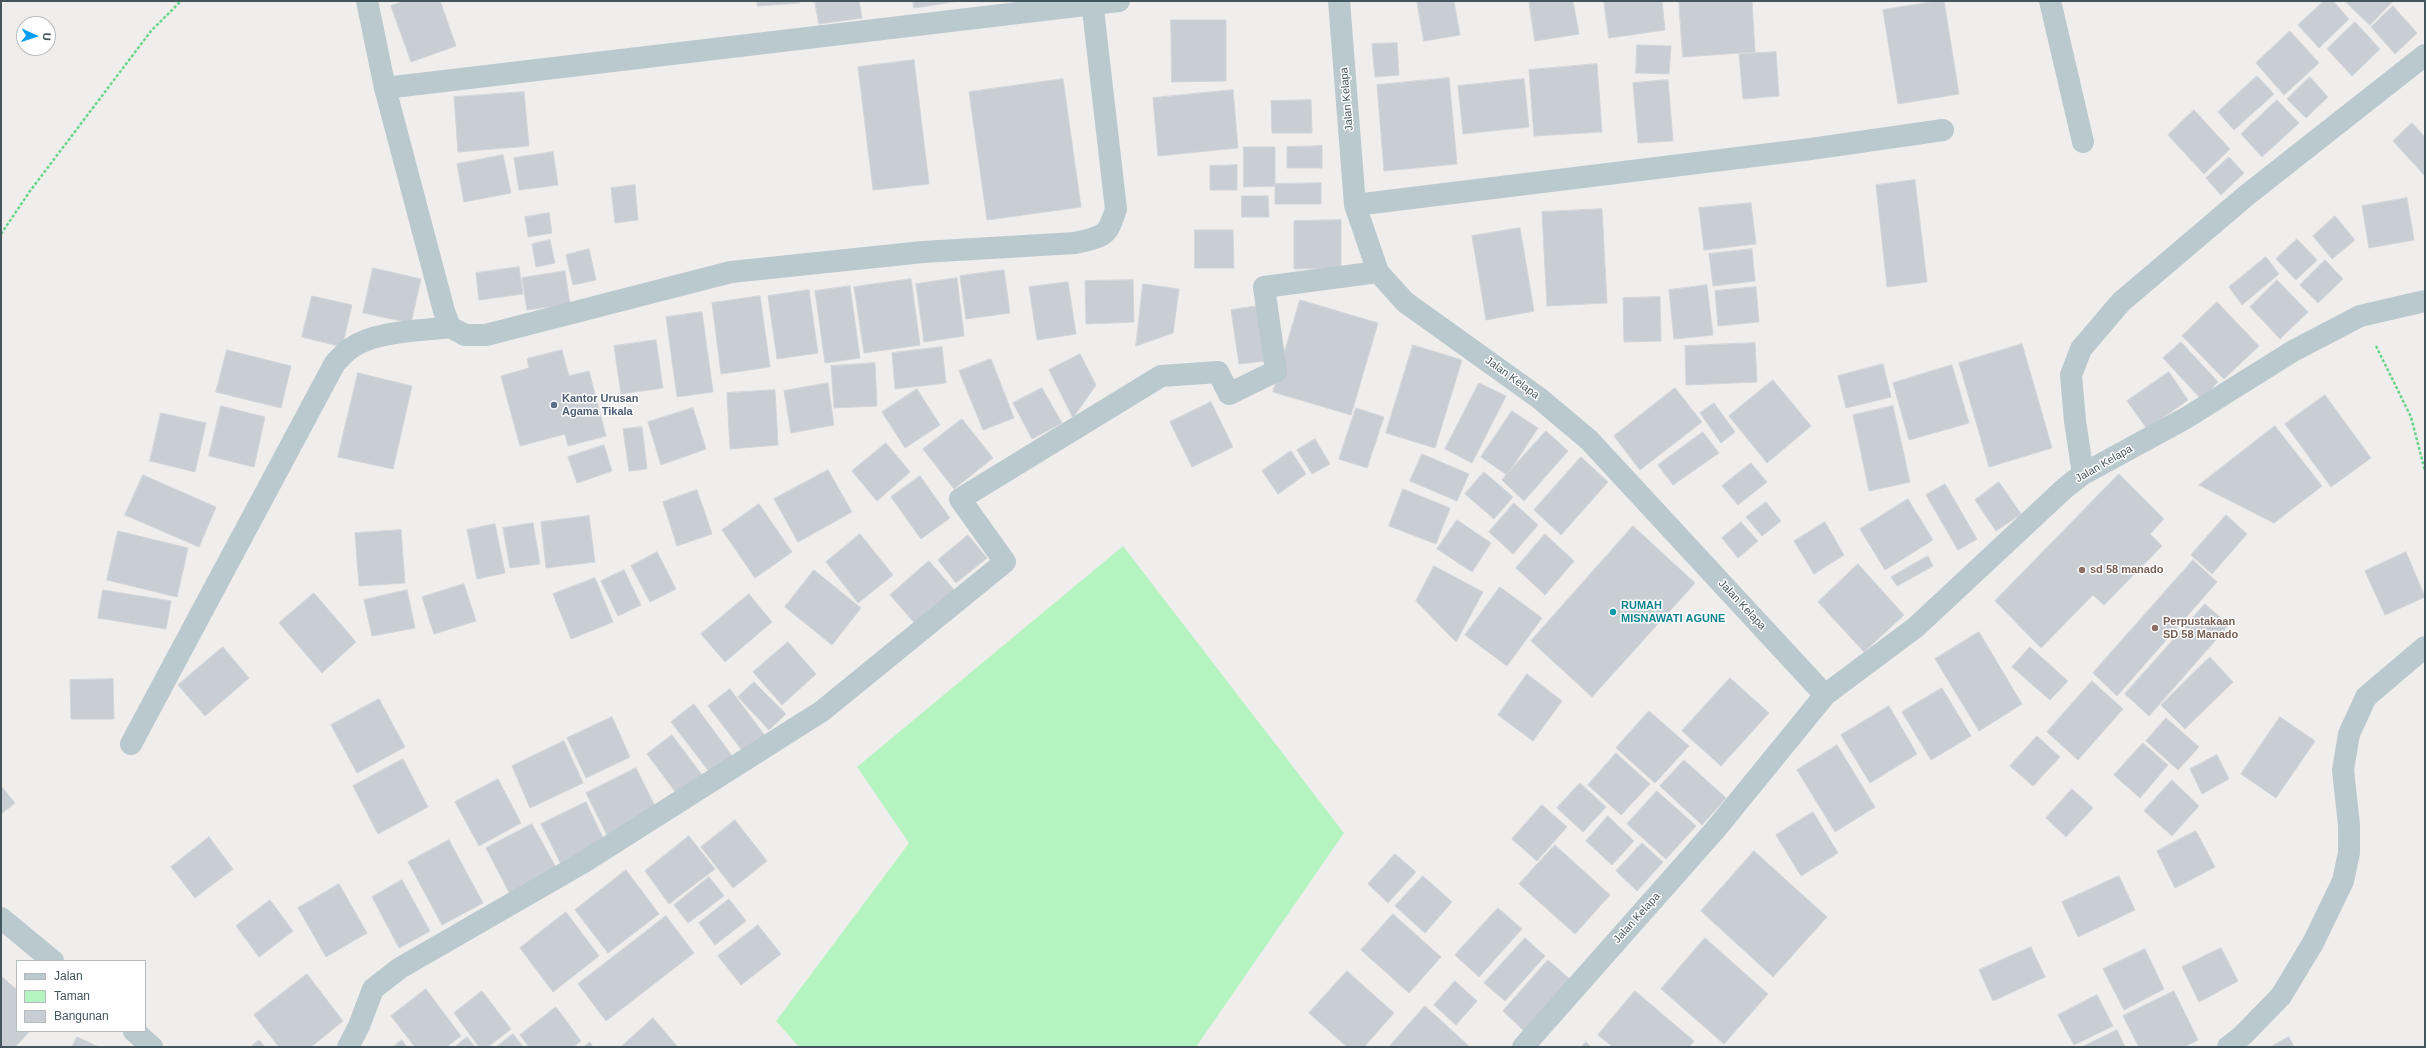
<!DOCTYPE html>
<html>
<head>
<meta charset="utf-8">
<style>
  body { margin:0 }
  #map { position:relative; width:2426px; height:1048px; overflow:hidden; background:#f0eded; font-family:Helvetica,sans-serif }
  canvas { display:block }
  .frame { position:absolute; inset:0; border:2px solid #43565d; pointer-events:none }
  .legend { position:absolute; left:16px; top:960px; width:130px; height:72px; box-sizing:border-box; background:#fff; border:1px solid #b4bbbe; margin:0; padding:5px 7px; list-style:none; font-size:12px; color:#43565d }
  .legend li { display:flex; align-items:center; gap:8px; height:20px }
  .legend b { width:20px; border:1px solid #b4bbbe }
  .north { position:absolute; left:16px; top:16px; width:40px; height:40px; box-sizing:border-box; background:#fff; border:1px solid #b4bbbe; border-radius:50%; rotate:93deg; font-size:11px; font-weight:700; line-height:16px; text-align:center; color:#43565d }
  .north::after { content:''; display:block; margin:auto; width:14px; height:18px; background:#059df2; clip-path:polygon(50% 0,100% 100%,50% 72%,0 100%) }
</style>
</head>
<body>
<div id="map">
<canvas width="2426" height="1048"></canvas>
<div class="frame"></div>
<ul class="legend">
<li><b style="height:5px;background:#b9c9ce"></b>Jalan</li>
<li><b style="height:11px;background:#b5f4c1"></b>Taman</li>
<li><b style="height:11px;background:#c8ced3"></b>Bangunan</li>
</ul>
<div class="north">U</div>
</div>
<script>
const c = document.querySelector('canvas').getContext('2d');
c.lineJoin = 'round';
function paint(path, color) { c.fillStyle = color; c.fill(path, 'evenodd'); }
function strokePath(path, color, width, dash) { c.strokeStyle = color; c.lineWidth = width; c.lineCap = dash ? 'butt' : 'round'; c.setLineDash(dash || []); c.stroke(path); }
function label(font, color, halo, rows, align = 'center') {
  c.font = font + ' Helvetica,sans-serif'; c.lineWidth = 3; c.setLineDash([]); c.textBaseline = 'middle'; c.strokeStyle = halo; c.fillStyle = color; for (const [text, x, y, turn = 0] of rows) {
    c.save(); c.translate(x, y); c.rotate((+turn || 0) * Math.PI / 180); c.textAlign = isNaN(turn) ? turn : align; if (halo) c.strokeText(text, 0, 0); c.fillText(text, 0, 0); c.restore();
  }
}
const green = new Path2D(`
  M1123 546 1344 833 1196 1047H799L776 1021 909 843 857 767Z`);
const building = new Path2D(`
  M405 1H440L456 46 411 62 391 6Z
  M757 1H800V3L758 6Z
  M815 1H859L862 18 819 24Z
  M913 1H959L914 8Z
  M1417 1H1454L1460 35 1424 41Z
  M1529 1H1573L1579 34 1535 41Z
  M1604 1H1662L1665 30 1609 38Z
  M1679 1H1752L1755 52 1683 57Z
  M1937 1H1944L1959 94 1898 104 1883 10Z
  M2324 1H2333L2349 19 2319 48 2298 25Z
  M2345 1H2393L2370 25Z
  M2393 6 2417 33 2395 54 2371 27Z
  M1171 20H1226V81L1172 82Z
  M2355 22 2380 49 2352 76 2327 49Z
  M2290 31 2319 63 2284 95 2256 63Z
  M1397 43 1399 75 1375 77 1372 44Z
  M1637 45 1671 46 1669 74 1636 73Z
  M1776 52 1779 96 1743 99 1739 54Z
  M914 60 929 184 873 190 858 67Z
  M1597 64 1602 132 1534 136 1529 70Z
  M2257 76 2274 94 2234 130 2218 112Z
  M2310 77 2328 97 2306 118 2287 99Z
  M1449 78 1457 164 1384 171 1377 85Z
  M1063 79 1081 207 987 220 969 92Z
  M1524 79 1529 127 1463 134 1458 86Z
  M1668 80 1673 141 1638 143 1633 83Z
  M1233 90 1238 148 1158 156 1153 98Z
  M524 92 529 146 458 152 454 97Z
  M1311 100 1312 133H1272L1271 101Z
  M2277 100 2299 123 2262 157 2241 134Z
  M2194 110 2230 149 2204 174 2168 135Z
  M2412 123 2425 137V176L2393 141Z
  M1322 146V168H1287V147Z
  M1244 147H1275V186L1244 187Z
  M553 152 558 185 519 190 514 158Z
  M503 155 511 193 464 202 457 164Z
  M2229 157 2244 173 2221 195 2206 178Z
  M1237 165V190H1210V166Z
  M1915 180 1927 282 1887 287 1876 185Z
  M1321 183V204H1275V184Z
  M635 185 638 220 615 223 611 188Z
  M1242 196H1268L1269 217H1242Z
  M2407 198 2414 240 2369 248 2362 206Z
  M1751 203 1756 244 1704 250 1699 208Z
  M1602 209 1607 303 1547 306 1542 212Z
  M549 213 552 233 528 237 525 217Z
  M2335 216 2355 240 2332 259 2313 236Z
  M1341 220V268L1294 269V221Z
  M1520 228 1534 311 1486 320 1472 236Z
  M1195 230H1233L1234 268H1195Z
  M2297 239 2317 260 2296 280 2276 259Z
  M550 240 555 263 536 267 532 244Z
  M589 249 596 280 573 285 566 255Z
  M1752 249 1755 281 1713 286 1709 254Z
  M2266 257 2279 274 2242 305 2229 287Z
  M2325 260 2343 279 2318 303 2300 285Z
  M519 267 523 294 479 300 476 273Z
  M373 268 421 279 411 323 363 313Z
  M1004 270 1010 313 966 319 960 276Z
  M565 271 570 304 527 310 522 278Z
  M957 278 964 336 924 342 916 284Z
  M911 279 920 345 864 353 854 287Z
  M1133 280 1134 322 1086 324 1085 281Z
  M2277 280 2308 312 2280 339 2250 307Z
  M1068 282 1076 334 1037 340 1029 287Z
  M1143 284 1179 289 1173 333 1136 346Z
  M1707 285 1713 335 1674 339 1669 290Z
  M850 286 860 358 825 363 815 291Z
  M1756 287 1759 322 1718 326 1715 291Z
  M809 290 818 353 777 359 768 296Z
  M312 296 352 305 342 347 302 337Z
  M760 296 770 367 721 374 712 303Z
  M1660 297 1661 341 1624 342 1623 298Z
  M1300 300 1378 323 1351 415 1273 392Z
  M2217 302 2259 346 2224 379 2182 336Z
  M1257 306 1265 361 1239 364 1231 310Z
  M702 312 713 392 677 397 666 317Z
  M656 340 663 388 621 394 614 346Z
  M2181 342 2218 382 2201 399 2163 358Z
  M1755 343 1757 382 1686 385 1685 346Z
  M2022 344 2052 448 1989 467 1959 363Z
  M1413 345 1462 360 1435 448 1386 433Z
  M942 347 946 383 895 389 892 353Z
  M227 350 291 366 281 408 216 392Z
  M562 350 569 376 589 371 606 436 568 446 565 434 520 446 501 376 529 368 527 359Z
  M1080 354 1096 385 1073 418 1049 370Z
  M991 359 1014 418 983 430 959 371Z
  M875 363 877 406 834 408 831 366Z
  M1883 364 1891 397 1846 408 1838 376Z
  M1952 365 1969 423 1909 440 1893 383Z
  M2169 372 2188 400 2147 429 2127 401Z
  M358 373 412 386 393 469 338 457Z
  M1773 380 1811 426 1767 463 1729 416Z
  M828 383 834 425 791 433 784 391Z
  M1479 383 1506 396 1472 463 1445 449Z
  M1042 388 1062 423 1032 439 1013 403Z
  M1675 388 1702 422 1640 470 1614 436Z
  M917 389 940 425 905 448 882 412Z
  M775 390 778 445 730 449 727 393Z
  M2325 395 2371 458 2331 487 2285 424Z
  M1211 402 1233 447 1192 467 1170 422Z
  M1714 403 1735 432 1721 443 1700 413Z
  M221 406 265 417 254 467 209 456Z
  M1893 406 1910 482 1869 491 1853 415Z
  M693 408 706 449 661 465 648 422Z
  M1356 408 1384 417 1367 468 1339 459Z
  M1512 411 1538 428 1507 475 1481 457Z
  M161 413 206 423 195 472 150 461Z
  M962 419 993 458 954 489 923 449Z
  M2275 426 2322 486 2274 523 2199 485Z
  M642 427 647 469 629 471 623 429Z
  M1546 431 1568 451 1524 501 1502 480Z
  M1703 432 1719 453 1673 485 1658 465Z
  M1315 439 1330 464 1312 474 1297 450Z
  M886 443 910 472 877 501 852 471Z
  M604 445 612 471 577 483 568 457Z
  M1291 451 1306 474 1278 494 1262 471Z
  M1422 454 1469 474 1457 501 1410 481Z
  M1581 457 1608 482 1561 535 1534 510Z
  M1751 463 1767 482 1738 505 1722 486Z
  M828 470 852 512 798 542 774 499Z
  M1484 472 1513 497 1494 519 1465 494Z
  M2119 474 2164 519 2150 534 2162 546 2104 605 2093 595 2041 648 1995 601Z
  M143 475 216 507 199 547 125 515Z
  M920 476 950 518 921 539 891 497Z
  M1999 482 2021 514 1996 531 1975 500Z
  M1945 484 1977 539 1958 550 1926 495Z
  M1403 489 1450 508 1436 544 1389 526Z
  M697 490 712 534 677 546 663 502Z
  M1908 499 1933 540 1885 570 1860 529Z
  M1766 502 1781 521 1762 536 1746 517Z
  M1514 503 1538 525 1513 554 1489 532Z
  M759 504 792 552 755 578 722 530Z
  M2226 515 2247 534 2212 574 2191 555Z
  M589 516 595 562 546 568 541 522Z
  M1457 520 1491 543 1472 572 1437 549Z
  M1741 522 1758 541 1738 558 1722 538Z
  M1825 522 1844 555 1814 574 1794 541Z
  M533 523 540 564 510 568 503 528Z
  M495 524 505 573 477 579 467 530Z
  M1633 526 1695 583 1592 697 1531 641Z
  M401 530 405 583 359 586 355 533Z
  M118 531 188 548 177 597 107 580Z
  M860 534 893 575 858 603 826 562Z
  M1545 534 1574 561 1545 595 1516 568Z
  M968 535 987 558 956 583 938 560Z
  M657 552 676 589 650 602 631 566Z
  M2406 552 2425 597 2385 615 2365 571Z
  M1928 556 1933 566 1897 586 1891 577Z
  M2193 560 2217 582 2117 696 2093 673Z
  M929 561 956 592 917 626 890 595Z
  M1858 564 1904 615 1864 652 1818 602Z
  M1434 566 1483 592 1456 642 1416 601Z
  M624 570 641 605 618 616 601 581Z
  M814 570 861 608 832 645 785 607Z
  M595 578 613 622 571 639 553 594Z
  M464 584 476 621 434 634 422 597Z
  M1500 587 1542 618 1507 666 1465 635Z
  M103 590 171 601 166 629 98 618Z
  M407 590 415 628 372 636 364 600Z
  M314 593 356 642 322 673 279 623Z
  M749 594 772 622 725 662 701 634Z
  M2205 604 2229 625 2149 716 2125 694Z
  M1979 632 2022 704 1979 731 1935 659Z
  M788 642 816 674 782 705 753 672Z
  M223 647 249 678 205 716 178 685Z
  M2030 647 2068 681 2050 700 2012 667Z
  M2210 657 2233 682 2185 729 2161 705Z
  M1527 674 1562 701 1533 741 1498 715Z
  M1730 678 1769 713 1721 766 1682 731Z
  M113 679 114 719H71L70 680Z
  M2092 681 2123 709 2078 760 2047 732Z
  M754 682 786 714 769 730 738 697Z
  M1942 688 1971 736 1931 760 1902 712Z
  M730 689 766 737 744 753 708 706Z
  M379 699 405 747 357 773 331 725Z
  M694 704 733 757 711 774 671 722Z
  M1889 706 1917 754 1870 783 1841 735Z
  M1649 711 1689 746 1655 783 1616 748Z
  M612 717 630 757 586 778 567 738Z
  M2280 717 2315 741 2276 798 2241 774Z
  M2166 718 2199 747 2178 770 2146 741Z
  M672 735 702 775 677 794 647 754Z
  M2037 736 2060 757 2033 786 2010 766Z
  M564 741 583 783 530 808 512 766Z
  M2143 743 2168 765 2140 798 2114 775Z
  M1837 745 1875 807 1835 832 1797 770Z
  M1616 753 1650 784 1621 815 1588 785Z
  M2217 755 2229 779 2202 794 2190 769Z
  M403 759 428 807 378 834 353 786Z
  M1684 760 1726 798 1702 825 1660 786Z
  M636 768 658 812 608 837 586 793Z
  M498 779 521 823 479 846 455 802Z
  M2172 780 2199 806 2172 836 2144 811Z
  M1580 783 1606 807 1583 832 1557 808Z
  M1 786 15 803 1 814Z
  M2072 789 2093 808 2066 837 2046 818Z
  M1657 791 1696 826 1666 859 1627 824Z
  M586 802 605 842 561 864 541 824Z
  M1542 805 1567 827 1537 861 1512 839Z
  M1813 812 1838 853 1801 876 1776 835Z
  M1608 816 1634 841 1612 865 1586 841Z
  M735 820 767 861 733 888 701 847Z
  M532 824 558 871 511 896 486 848Z
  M2196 831 2215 867 2175 888 2157 851Z
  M689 836 715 869 669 904 645 871Z
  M209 837 233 869 195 898 171 867Z
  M449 840 483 903 442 925 408 862Z
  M1642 843 1663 862 1637 891 1616 871Z
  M1555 845 1610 895 1575 934 1519 884Z
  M1754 851 1827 917 1773 977 1701 911Z
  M1395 854 1416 872 1388 903 1368 884Z
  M626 870 659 914 608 953 575 910Z
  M1423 876 1452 902 1425 933 1395 906Z
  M2119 876 2135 910 2078 937 2062 902Z
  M709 877 724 896 688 923 674 905Z
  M402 880 430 931 399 948 372 897Z
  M339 884 367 933 326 957 298 908Z
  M729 899 746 921 715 945 699 923Z
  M270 900 293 931 259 957 236 926Z
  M1498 908 1522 929 1479 977 1455 955Z
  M566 912 599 956 553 992 520 948Z
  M1393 914 1441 957 1409 993 1361 950Z
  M666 916 694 953 606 1021 578 984Z
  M758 925 781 954 741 985 718 956Z
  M1525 938 1545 956 1505 1001 1484 983Z
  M1705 938 1768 994 1724 1044 1661 989Z
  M2031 947 2045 977 1993 1001 1979 970Z
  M2221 948 2238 981 2199 1002 2182 967Z
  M2145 949 2164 989 2124 1010 2103 969Z
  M1548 960 1571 980 1525 1032 1503 1011Z
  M1347 971 1394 1013 1364 1047H1347L1309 1013Z
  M307 974 343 1021 311 1047H279L254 1015Z
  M1 976 17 990V1031H30L15 1047H1Z
  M1455 981 1477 1001 1456 1025 1434 1005Z
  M426 989 461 1036 446 1047H415L391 1016Z
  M482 991 511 1029 488 1047H479L454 1013Z
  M1635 991 1694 1041 1689 1047H1613L1598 1035Z
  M2174 991 2198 1040 2184 1047H2139L2123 1016Z
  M2097 995 2113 1026 2074 1045 2058 1015Z
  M1425 1006 1470 1047H1389Z
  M556 1007 581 1041 573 1047H529L520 1035Z
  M653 1018 677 1046 621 1047Z
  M2117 1030 2125 1047H2082Z
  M513 1034 523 1047H496Z
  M77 1037 99 1047H72Z
  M467 1037 475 1047H455Z
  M2289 1037 2294 1047H2270Z
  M259 1040 265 1047H251Z
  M402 1040 407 1047H393Z
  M590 1042 593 1047H584Z
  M1586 1042 1591 1047H1581Z`);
const path = new Path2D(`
  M1 234 30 191 151 31 181 1
  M2376 346 2411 417 2425 471`);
const minor = new Path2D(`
  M367 1 385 88 444 311 450 327 465 335H486L731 272 923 252 1075 243C1105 236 1107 237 1116 209L1092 1
  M1339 1 1355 205 1378 272 1405 302 1539 398 1589 440 1825 695
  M2050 1 2083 142
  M385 88 1119 1
  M1355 205 1811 149 1943 130
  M2083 474 2075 421 2071 375 2081 349 2121 302 2247 195 2425 55
  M131 744 335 363C340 358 345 352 351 348 374 331 422 331 450 327
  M1 918 53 961
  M134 1031 152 1047
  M348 1047 359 1026 373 989 400 968 584 862 822 711 1005 562 960 499 1161 376 1218 372 1229 394 1276 371 1264 287 1378 272
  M1523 1047 1715 830 1825 695 1916 627 2065 488 2083 474 2186 418 2293 351 2360 316 2425 301
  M2228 1047 2243 1035 2281 996 2313 943 2343 881 2349 853V825L2343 770 2349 734 2366 697 2425 647`);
const markers = [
  [554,405,4,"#5c6f8a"],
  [2082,570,4,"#8d6e63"],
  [1613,612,4,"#0f9aa8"],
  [2155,628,4,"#8d6e63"]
];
const streetNames = [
  ["Jalan Kelapa",1347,99,-95],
  ["Jalan Kelapa",1512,378,36],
  ["Jalan Kelapa",2104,464,-30],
  ["Jalan Kelapa",1742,605,47],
  ["Jalan Kelapa",1637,918,-48]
];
const serviceNames = [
  ["Kantor Urusan",562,399],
  ["Agama Tikala",562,412]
];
const educationNames = [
  ["sd 58 manado",2090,570],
  ["Perpustakaan",2163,622],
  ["SD 58 Manado",2163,635]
];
const cultureNames = [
  ["RUMAH",1621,606],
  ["MISNAWATI AGUNE",1621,619]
];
paint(green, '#b5f4c1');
paint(building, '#c8ced3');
strokePath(building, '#d0d5da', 1);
strokePath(path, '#6ad58a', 2.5, [3, 2]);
strokePath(minor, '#b9c9ce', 22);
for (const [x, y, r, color] of markers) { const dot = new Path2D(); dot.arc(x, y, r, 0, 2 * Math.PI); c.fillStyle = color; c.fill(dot); strokePath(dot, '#fff', 1.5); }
label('11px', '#43565d', '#fff', streetNames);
label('bold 11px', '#4e5e75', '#fff', serviceNames, 'left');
label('bold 11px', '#785e54', '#fff', educationNames, 'left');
label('bold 11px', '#0d838f', '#fff', cultureNames, 'left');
</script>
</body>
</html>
